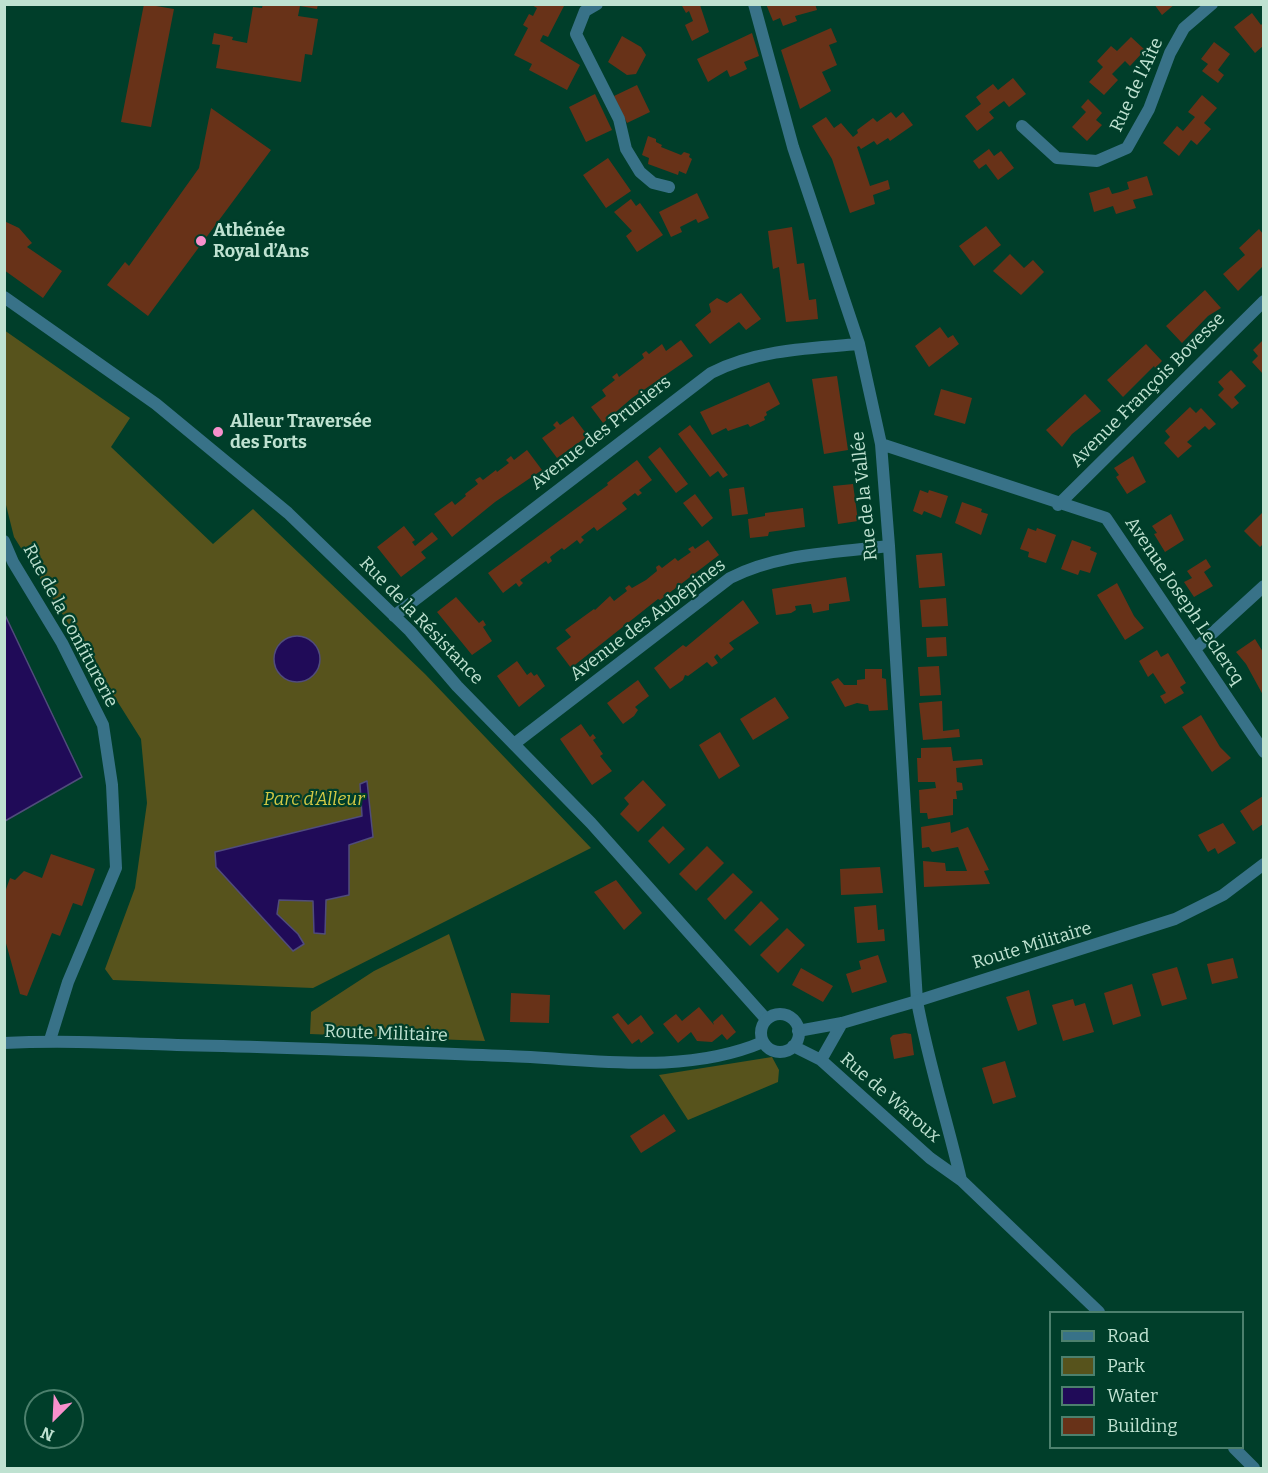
<!DOCTYPE html>
<html>
<head>
<meta charset="utf-8">
<style>
  body { margin:0 }
  #map { position:relative; width:1268px; height:1473px; overflow:hidden; background:#003e2a; font-family:Bitter,serif }
  canvas { display:block }
  .frame { position:absolute; inset:0; border:6px solid #bfe2d1; pointer-events:none }
  .legend { position:absolute; left:1049px; top:1311px; width:195px; height:138px; box-sizing:border-box; background:#003e2a; border:2px solid #4c806d; margin:0; padding:8px 10px; list-style:none; font-size:18px; color:#bfe2d1 }
  .legend li { display:flex; align-items:center; gap:12px; height:30px }
  .legend b { width:30px; border:2px solid #4c806d }
  .north { position:absolute; left:24px; top:1389px; width:60px; height:60px; box-sizing:border-box; background:#003e2a; border:2px solid #4c806d; border-radius:50%; rotate:204deg; font-size:16px; font-weight:700; line-height:24px; text-align:center; color:#bfe2d1 }
  .north::after { content:''; display:block; margin:auto; width:21px; height:27px; background:#f890cc; clip-path:polygon(50% 0,100% 100%,50% 72%,0 100%) }
</style>
</head>
<body>
<div id="map">
<canvas width="1268" height="1473"></canvas>
<div class="frame"></div>
<ul class="legend">
<li><b style="height:8px;background:#387288"></b>Road</li>
<li><b style="height:16px;background:#57531c"></b>Park</li>
<li><b style="height:16px;background:#200b58"></b>Water</li>
<li><b style="height:16px;background:#683218"></b>Building</li>
</ul>
<div class="north">N</div>
</div>
<script>
const c = document.querySelector('canvas').getContext('2d');
c.lineJoin = 'round';
function paint(path, color) { c.fillStyle = color; c.fill(path, 'evenodd'); }
function strokePath(path, color, width, dash) { c.strokeStyle = color; c.lineWidth = width; c.lineCap = dash ? 'butt' : 'round'; c.setLineDash(dash || []); c.stroke(path); }
function label(font, color, halo, rows, align = 'center') {
  c.font = font + ' Bitter,serif'; c.lineWidth = 4.5; c.setLineDash([]); c.textBaseline = 'middle'; c.strokeStyle = halo; c.fillStyle = color; for (const [text, x, y, turn = 0] of rows) {
    c.save(); c.translate(x, y); c.rotate((+turn || 0) * Math.PI / 180); c.textAlign = isNaN(turn) ? turn : align; if (halo) c.strokeText(text, 0, 0); c.fillText(text, 0, 0); c.restore();
  }
}
const green = new Path2D(`
  M4 330 130 418 111 447 213 544 253 509 425 674 591 848 313 988 113 980 105 969 135 888 147 803 141 739 14 537 5 501Z
  M449 934 485 1041 310 1034 311 1012 374 971Z
  M772 1057 779 1070 778 1082 688 1120 659 1075Z`);
const water = new Path2D(`
  M5 615 82 777 5 821H4Z
  M274 659a23 23 0 1 1 46 0a23 23 0 1 1-46 0Z
  M367 781 373 837 349 845V895L326 900 325 934 314 933 313 901 279 900 277 914 298 934 304 944 293 951 216 867 215 852 362 816 360 784Z`);
const building = new Path2D(`
  M144 4 174 9 151 127 121 122Z
  M263 4H318L317 9 300 6 298 16 318 19 312 55 305 54 301 82 216 68 220 45 212 44 214 33 233 37 232 40 247 43 253 7 262 8Z
  M530 4H565L548 37 543 35 540 41 580 65 567 90 529 70 532 64 514 55 528 28 523 25 529 14 533 16 537 8Z
  M681 4 700 5 709 32 692 41 685 25 693 21 689 11 686 13Z
  M766 4H815L817 10 795 16 797 21 783 26 780 18 773 21Z
  M1154 4H1175L1162 15Z
  M1252 13 1261 25 1263 23V46L1255 53 1234 27Z
  M831 28 837 42 829 45 837 65 822 72 831 91 800 109 781 50Z
  M752 33 759 56 744 62 747 69 735 75 730 77 727 70 708 82 697 59Z
  M622 36 641 47 646 55 636 74 627 75 608 62Z
  M1131 37 1145 50 1130 66 1125 61 1112 74 1118 80 1104 95 1089 82 1103 67 1097 61 1111 46 1117 51Z
  M1214 42 1230 54 1218 70 1224 75 1218 83 1202 71 1208 64 1201 59Z
  M1013 78 1026 94 1009 107 1004 101 997 106 989 112 994 118 977 131 965 116 981 104 976 97 993 84 998 90Z
  M637 85 650 112 627 123 614 96Z
  M595 94 612 130 586 142 569 107Z
  M1202 95 1217 108 1204 123 1211 129 1197 145 1191 140 1179 156 1163 143 1177 126 1183 131 1195 117 1188 112Z
  M1088 99 1102 113 1096 120 1102 125 1087 141 1072 127 1086 112 1081 107Z
  M211 108 271 150 148 316 107 285 125 262 129 266 199 168Z
  M891 112 896 118 903 112 913 125 890 141 888 138 877 145 874 141 861 149 859 146 857 147 870 186 888 180 890 189 873 195 875 204 850 213 832 159 812 126 826 117 834 128 841 123 853 137 858 133 857 130 873 118 877 122Z
  M648 136 656 139V142L662 145 661 147 681 155 684 152 690 154 689 157 692 159 686 174 679 171 678 175 648 164 649 158 642 155Z
  M989 149 994 156 1001 151 1014 168 998 180 986 164 979 169 973 161Z
  M608 158 631 191 606 208 583 175Z
  M1147 176 1153 195 1133 200 1136 208 1116 214 1113 206 1094 212 1089 193 1109 187 1112 194 1120 192 1129 189 1127 182Z
  M697 193 709 218 698 223 696 219 680 227 682 232 671 237 659 212Z
  M631 199 636 206 640 203 663 235 637 252 626 236 632 231 614 212Z
  M4 221 19 228 32 243 27 247 62 271 43 298 4 270Z
  M986 226 1001 245 974 266 959 246Z
  M792 227 797 264 804 263 809 300 816 299 818 319 786 322 779 267 773 269 768 231Z
  M1259 229 1263 234V266L1238 291 1223 274 1245 255 1239 248Z
  M1010 254 1024 268 1033 260 1044 272 1021 295 993 271Z
  M1205 290 1221 308 1208 316 1182 343 1166 326Z
  M741 293 761 319 746 330 739 322 710 344 695 325 711 312 709 304 717 298 727 303Z
  M940 327 948 338 953 335 959 344 929 367 915 346Z
  M681 340 693 356 632 398 603 423 591 407 606 396 602 390 615 380 612 377 617 373 619 377 644 358 642 354 646 351 649 354 662 344 666 351Z
  M1263 340V374L1252 362 1258 356 1253 350Z
  M1146 344 1162 361 1155 368 1154 366 1123 397 1107 380Z
  M1231 370 1246 386 1234 397 1239 403 1232 409 1218 395 1224 389 1218 382Z
  M837 376 848 450 824 454 812 379Z
  M769 382 780 404 766 412 767 415 764 417 765 420 750 427 748 424 728 431 726 428 712 435 700 412Z
  M941 389 972 398 965 424 934 415Z
  M1085 394 1101 411 1072 434 1062 447 1046 430Z
  M1190 407 1196 413 1201 408 1216 424 1209 430 1205 426 1187 442 1192 446 1178 458 1164 443 1170 437 1165 431Z
  M573 416 588 436 557 458 542 438 556 428 553 425 557 421 560 425Z
  M690 425 728 475 723 478 718 471 710 477 678 434Z
  M660 447 688 484 676 493 648 457Z
  M527 450 542 470 495 502 452 537 434 514 452 501 455 505 466 496 465 494 478 484 475 480 478 478 480 477 483 480 496 470 497 472 509 463 506 460 511 456 514 460Z
  M1133 456 1146 482 1127 494 1116 477 1119 475 1114 468Z
  M637 460 652 480 639 490 642 493 638 496 635 493 622 503 627 509 597 531 594 527 581 537 584 540 580 544 577 540 564 550 562 548 550 557 552 561 548 564 546 561 520 580 523 583 519 587 516 583 503 593 488 573 608 485 607 483Z
  M853 484 858 521 838 524 833 486Z
  M744 487 748 514 732 516 729 489Z
  M920 490 928 493 929 490 948 496 941 518 924 511 922 515 913 511Z
  M695 494 713 518 702 527 683 503Z
  M962 502 982 509 981 512 988 514 981 535 955 523Z
  M803 508 805 527 769 532 768 536 750 538 748 519 765 516V513Z
  M1263 512V544L1260 547 1244 531Z
  M1171 514 1184 540 1165 552 1154 534 1157 533 1152 526Z
  M404 526 415 540 412 542 415 546 432 532 438 539 421 552 426 558 401 577 377 547Z
  M1028 528 1036 531 1037 528 1056 535 1046 563 1028 557 1029 552 1020 549Z
  M708 540 719 555 660 600 658 599 571 668 556 648 571 637 565 630 594 609 595 610 610 596 614 601 627 591 625 588 629 585 632 588 646 580 657 571 656 567 659 565 662 568 675 558 678 561 691 552 688 549 693 546 695 549Z
  M1072 540 1091 547 1090 550 1097 553 1090 573 1080 570 1078 575 1061 569Z
  M942 553 945 586 919 588 916 555Z
  M1206 559 1211 567 1204 572 1213 586 1194 597 1184 582 1192 578 1187 571Z
  M846 577 850 601 829 604V610L813 613 811 604 795 606 796 610 791 613 776 615 772 589Z
  M1117 583 1134 616 1144 628 1125 640 1097 595Z
  M456 597 479 623 483 620 486 625 483 627 492 641 472 655 437 612Z
  M946 598 948 626 922 627 920 600Z
  M743 600 759 623 729 643 734 649 721 659 717 654 714 657 718 663 712 667 707 662 688 676 685 675 683 680 670 689 654 668 683 645 686 647Z
  M946 637 947 656 927 657 926 638Z
  M1255 639 1263 652V695L1246 664 1236 652Z
  M1157 650 1161 657 1168 653 1186 683 1180 687 1184 693 1165 704 1160 696 1166 693 1153 673 1148 677 1139 661Z
  M517 661 527 675 531 672 534 676 537 674 545 686 519 707 497 676Z
  M939 666 941 695 920 696 918 667Z
  M865 669H882V678L886 679 888 710 869 711 868 705 857 703 845 707 831 682 838 678 844 685H857V680L865 679Z
  M638 680 649 696 635 707 638 710 634 716 623 724 607 703Z
  M775 697 789 718 753 740 740 719Z
  M942 701 943 731 959 729 960 737 923 740 919 703Z
  M1201 715 1220 747 1231 758 1212 772 1182 727Z
  M581 724 590 737 593 734 596 738 593 740 603 754 600 756 612 771 592 785 560 739Z
  M720 732 740 766 719 779 699 745Z
  M951 747 953 761 982 759 983 765 956 768 957 782 962 783 963 790 956 791 957 799H953V815L928 819 927 813H920L919 790 936 788 935 782H918L917 758H921V748Z
  M643 780 666 805 638 832 620 814 629 804 624 798Z
  M1263 796V824L1253 831 1240 811Z
  M950 822 951 833 968 827 989 870 984 871 990 884 924 887 923 861 945 863 946 871H967L958 847 932 852 929 847 922 848 921 827Z
  M1223 823 1236 843 1218 854 1215 848 1208 852 1198 835Z
  M663 826 685 849 669 864 648 841Z
  M707 846 724 863 696 891 679 874Z
  M51 854 95 869 82 906 73 903 60 936 52 933 27 996 20 994 4 936V895L10 878 15 880 24 871 42 878Z
  M880 867 883 893 841 895 840 869Z
  M733 873 753 892 725 920 707 899Z
  M616 880 642 913 624 930 594 892Z
  M761 901 779 919 750 946 734 930Z
  M876 905 878 930 884 929 885 941 857 943 854 907Z
  M787 928 805 945 778 973 760 955Z
  M878 955 887 982 852 993 846 974 861 969 859 961Z
  M1233 958 1238 978 1212 984 1207 964Z
  M1177 967 1187 999 1162 1006 1152 974Z
  M801 968 833 986 823 1002 792 985Z
  M1132 984 1141 1016 1113 1025 1104 993Z
  M1029 990 1037 1024 1018 1031 1006 997Z
  M511 993 550 995 549 1023 510 1022Z
  M1073 999 1075 1006 1085 1003 1094 1032 1063 1041 1052 1005Z
  M699 1007 714 1025 713 1022 722 1014 736 1032 727 1040 722 1034 712 1042 697 1041 691 1032 678 1043 663 1024 676 1014 682 1021Z
  M618 1013 628 1025 641 1015 654 1033 641 1043 639 1039 632 1044 612 1017Z
  M905 1033 911 1034 914 1055 894 1059 890 1038 893 1035Z
  M1005 1061 1016 1097 993 1104 982 1068Z
  M664 1114 676 1131 641 1153 630 1136Z`);
const minor = new Path2D(`
  M597 4 585 11 576 34 619 119 626 149 640 172 653 183 669 187
  M754 4 793 147 859 344 881 444 889 546 917 1001
  M1022 126 1057 158 1097 161 1127 148 1149 109 1170 53 1184 28 1212 4
  M4 297 156 404 288 513 410 631 457 686 591 823 766 1019
  M881 444 1106 518 1264 752
  M1058 505 1264 301
  M4 541 13 562 62 643 103 725 112 785 116 868 68 982 50 1040
  M394 616 711 373C755 350 810 348 859 344
  M1195 649 1264 586
  M514 744 730 578C778 553 836 553 889 546`);
const tertiary = new Path2D(`
  M917 1001C928 1061 947 1120 961 1180
  M761 1033a19 19 0 1 1 38 0a19 19 0 1 1-38 0Z
  M798 1031 842 1023 917 1001 1175 919 1223 895 1264 864
  M4 1043C62 1040 119 1043 177 1045 287 1047 397 1052 508 1056 592 1059 683 1076 763 1042
  M793 1046 821 1060 930 1158 961 1180 1099 1312
  M821 1060 842 1023
  M1234 1448 1254 1468`);
const markers = [
  [201,241,6,"#f890cc"],
  [218,432,6,"#f890cc"]
];
const streetNames = [
  ["Rue de l'Aîte",1137,85,-65],
  ["Avenue François Bovesse",1148,390,-45],
  ["Avenue des Pruniers",601,433,-38],
  ["Rue de la Vallée",865,496,-96],
  ["Avenue Joseph Leclercq",1184,601,56],
  ["Avenue des Aubépines",648,620,-37],
  ["Rue de la Résistance",421,621,46],
  ["Rue de la Confiturerie",70,626,62],
  ["Route Militaire",1032,946,-17],
  ["Route Militaire",386,1034,2],
  ["Rue de Waroux",890,1098,41]
];
const poiNames = [
  ["Athénée",213,231],
  ["Royal d’Ans",213,252],
  ["Alleur Traversée",230,422],
  ["des Forts",230,443]
];
const parkNames = [
  ["Parc d'Alleur",314,800]
];
paint(green, '#57531c');
paint(water, '#200b58');
strokePath(water, '#504c7c', 1.5);
paint(building, '#683218');
strokePath(minor, '#387288', 12);
strokePath(tertiary, '#387288', 12);
for (const [x, y, r, color] of markers) { const dot = new Path2D(); dot.arc(x, y, r, 0, 2 * Math.PI); c.fillStyle = color; c.fill(dot); strokePath(dot, '#003e2a', 2); }
label('18px', '#bfe2d1', '#003e2a', streetNames);
label('bold 18px', '#bfe2d1', '#003e2a', poiNames, 'left');
label('italic 18px', '#d2c845', '#003e2a', parkNames);
</script>
</body>
</html>
